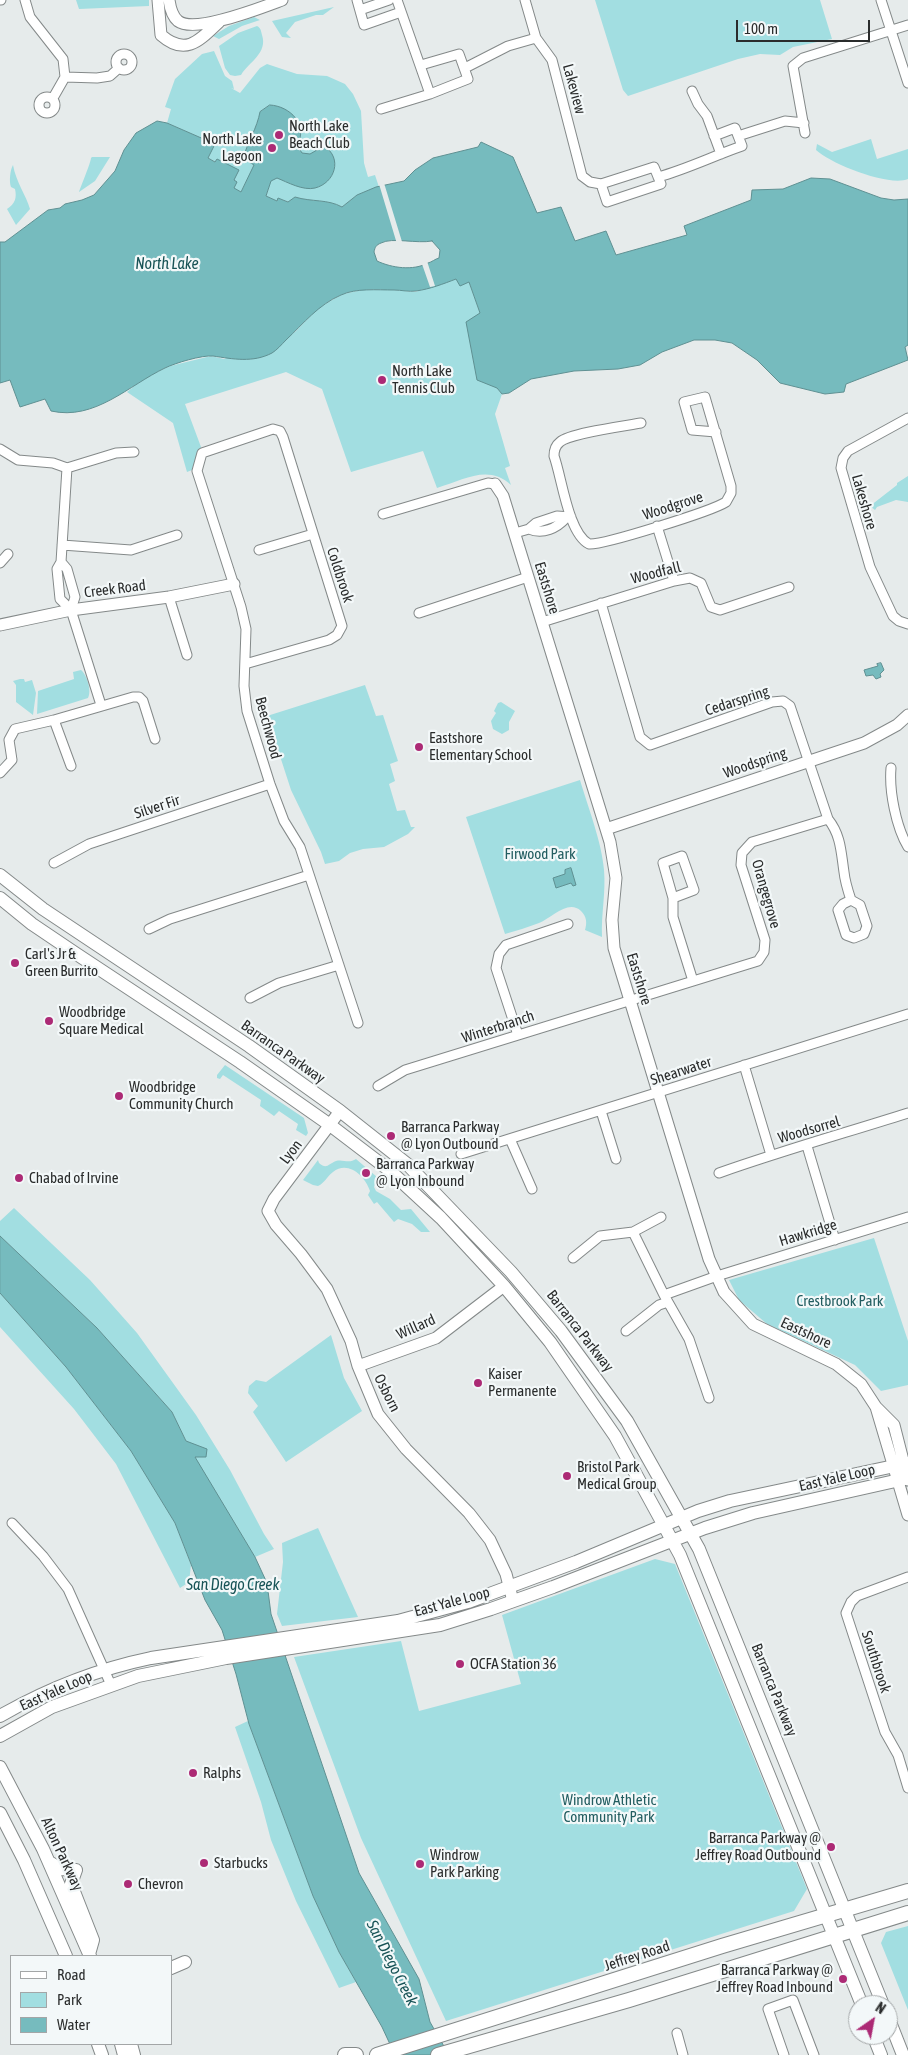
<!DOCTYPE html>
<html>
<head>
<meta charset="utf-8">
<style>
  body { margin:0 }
  #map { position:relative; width:908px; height:2055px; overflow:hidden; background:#e6ebeb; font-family:"Asap Condensed",sans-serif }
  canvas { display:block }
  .legend { position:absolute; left:10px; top:1955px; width:162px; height:90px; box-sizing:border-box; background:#f3f8f9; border:1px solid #a3a6a7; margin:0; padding:6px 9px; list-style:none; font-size:15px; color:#2a2c2c }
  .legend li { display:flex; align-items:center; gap:10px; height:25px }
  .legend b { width:25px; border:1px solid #a3a6a7 }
  .north { position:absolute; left:848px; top:1995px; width:50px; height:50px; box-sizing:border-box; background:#f3f8f9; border:1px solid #a3a6a7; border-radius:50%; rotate:33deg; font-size:14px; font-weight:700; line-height:20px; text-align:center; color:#2a2c2c }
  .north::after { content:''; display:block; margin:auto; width:18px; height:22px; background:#ac2a75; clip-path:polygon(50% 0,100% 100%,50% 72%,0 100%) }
  .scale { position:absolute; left:736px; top:20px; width:134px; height:22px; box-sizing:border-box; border:2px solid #2a2c2c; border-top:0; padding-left:6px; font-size:15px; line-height:18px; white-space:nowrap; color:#2a2c2c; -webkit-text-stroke:4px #f3f8f9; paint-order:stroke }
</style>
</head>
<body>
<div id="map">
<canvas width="908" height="2055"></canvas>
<ul class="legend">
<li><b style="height:6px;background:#fff"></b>Road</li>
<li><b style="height:14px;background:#a2dee1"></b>Park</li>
<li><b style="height:14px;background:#76bbbe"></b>Water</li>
</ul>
<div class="north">N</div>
<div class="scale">100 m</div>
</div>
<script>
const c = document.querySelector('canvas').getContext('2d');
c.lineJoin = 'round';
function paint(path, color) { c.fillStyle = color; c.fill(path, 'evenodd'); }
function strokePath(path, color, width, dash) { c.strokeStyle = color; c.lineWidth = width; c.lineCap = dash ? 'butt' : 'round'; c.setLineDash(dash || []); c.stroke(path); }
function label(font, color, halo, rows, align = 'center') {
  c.font = font + ' "Asap Condensed",sans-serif'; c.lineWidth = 4.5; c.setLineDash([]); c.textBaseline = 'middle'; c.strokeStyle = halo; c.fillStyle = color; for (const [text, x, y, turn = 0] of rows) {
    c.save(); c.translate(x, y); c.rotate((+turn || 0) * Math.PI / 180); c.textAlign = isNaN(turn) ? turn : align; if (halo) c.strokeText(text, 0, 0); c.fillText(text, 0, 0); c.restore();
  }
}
const green = new Path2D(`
  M76 0H149V6L79 9Z
  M595 0H820L832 39 793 47 780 55 760 54 738 59 628 96 623 90Z
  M334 7 323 15H316L295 22 286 33 291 38 282 37 272 21Z
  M254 17 260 20 242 26 219 39 213 36 229 26Z
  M257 26C261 28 261 31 262 35 268 53 249 62 241 75L235 76 230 75 225 68 219 46 238 33Z
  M214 51 225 76 232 81 234 89 231 88 240 93 260 68 267 64 297 74 327 76 345 84 353 94 361 111 364 163 368 177 375 175 379 187 357 195 342 207C328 199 311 202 295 197L289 202 278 198 277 201 266 196 269 188 249 177 241 192 233 188 234 181 217 159 216 162 208 158 214 144 167 123 171 109 165 107 175 79 202 54Z
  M871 139 877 159 908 149V179C889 187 831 164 816 150L817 144 832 152Z
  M92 157H110L95 181 79 192C81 186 91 162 91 158Z
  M13 165C16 182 26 195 30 209L16 225 7 209C15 204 17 198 15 189L11 187C9 182 10 170 13 165Z
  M456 279 469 282 480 313 497 388 502 394 495 414 510 466 505 468 511 485C488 464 464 480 437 488L423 451 351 472 322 389 286 372 185 404 201 447 192 470 187 472 173 423 127 392 144 378 170 366 211 356 224 359 295 332 318 308 343 294 362 290H394L415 292Z
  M908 476V502L896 500 877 507 875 510 870 506 897 485V483Z
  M81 670C87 675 92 691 88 698L37 714 38 691 74 679 73 672Z
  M20 679H24L25 682 32 680 36 693 33 715 16 702V685L13 681Z
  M365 685 376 716 383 715 398 761 390 764 395 781 389 784 397 811 405 810 411 827H415L408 834 384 847 363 849 350 853 339 861 325 864 321 852 291 790 267 716Z
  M501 702 515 711 509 722V730L502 734 493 729 491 721 496 713 494 711 498 703Z
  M580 780C588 807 602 843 604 870 606 893 601 914 602 937L585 930C587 923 587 917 581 911 568 899 552 918 539 923 528 927 516 931 505 934L466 817Z
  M225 1065 304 1118 308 1133 306 1136 296 1130 298 1124 279 1111 274 1116 260 1106 261 1100 223 1075 220 1079 217 1078V1075Z
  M356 1159 377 1177 374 1187 376 1191 390 1199 401 1210 411 1209 430 1232H421L412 1224 398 1219 394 1222 377 1202 374 1204 368 1195 370 1191C365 1176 348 1160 333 1172 327 1176 325 1183 318 1186L313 1185 303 1180 318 1160 319 1163C327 1170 328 1164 336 1161 343 1159 349 1164 356 1159Z
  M14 1208 90 1280 137 1333 196 1415 230 1470 264 1534 274 1549 255 1557 194 1457 172 1412 97 1328 0 1236V1221Z
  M874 1238 908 1341V1385L881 1391 855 1365 767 1324 739 1300 729 1280Z
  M0 1293 66 1367 131 1451 175 1523 191 1565 189 1582 180 1588 116 1464 74 1409 0 1327Z
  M331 1335 344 1378 362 1411 286 1462 253 1412 258 1406 248 1393 249 1386 256 1380 266 1382Z
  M318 1528 358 1617 282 1626 277 1614 283 1562 282 1543Z
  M655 1559 675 1564 807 1889 794 1911 446 2021 361 1838 294 1657 401 1641 419 1711 521 1684 502 1615Z
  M248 1721 313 1896 339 1952 356 1982 339 1988 296 1901 271 1840 261 1802 235 1727Z
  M908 1926V2010L881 1943 886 1932Z`);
const water = new Path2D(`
  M270 105C290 106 309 125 297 145L302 153 310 154 324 146C343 158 335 183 315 188 303 191 287 182 277 178L271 181 266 196 277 201 278 198 288 202 295 197C311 202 328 199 342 207L357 195 376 187 404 181 415 170 433 158 478 147 481 142 513 157 537 213 561 207 575 241 606 231 616 255 687 235 684 226 751 200 752 190 783 189 811 178 830 179 881 198 894 200 908 199V345L905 347 908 360 846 384 844 392 825 394 780 383 757 360 732 343 715 340H694L662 352 640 365 618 369 574 371 531 379 509 393 502 394 497 388 477 380 466 322 480 313 469 282 460 286 456 279C443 284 430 289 416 291 409 292 401 290 394 290 377 290 356 288 341 295 318 305 304 323 286 340 282 344 277 350 272 353 253 363 233 359 213 356 202 355 175 363 165 368 129 385 95 421 51 411L45 399 20 407 10 380 0 383V242H5L48 210 60 208 65 204 82 200 94 195 115 171 124 150 136 133 157 121 167 123 215 144 208 158 215 162 217 159 239 170 234 180 237 182 234 188 241 192 254 165 243 158C248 142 257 128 260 112ZM432 241 440 250 439 258C435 259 432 262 428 263 413 271 392 268 377 261L374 252C375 247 376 245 381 243 392 237 417 244 432 241Z
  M881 663 884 670 880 674 881 677 876 679 873 675 866 676 864 670 878 666 877 664Z
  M571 868 576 885 573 886 571 883 556 888 553 878 565 874V870Z
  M0 1236 97 1328 172 1412 186 1441 207 1449 206 1457H195L255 1557 267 1583 271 1614 359 1873 419 1979 430 2022 449 2055H395L382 2027 339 1952 313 1896 249 1724 236 1674 222 1630 205 1600 175 1523 131 1451 66 1367 0 1293Z`);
const pier = new Path2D(`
  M384 183 403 245 397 244 379 184Z
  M427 261 435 286 430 287 422 264 420 263Z`);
const minor = new Path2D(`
  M0 0H1
  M25 0 30 17 63 59 65 77 53 98
  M357 0 364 25 401 12
  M397 0 430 94 468 79 459 54 421 65
  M525 0 536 38 552 60 582 176 590 182 601 184 654 167 661 184 607 202 601 184
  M881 0 908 83
  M360 10 389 0
  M116 62a8 8 0 1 1 16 0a8 8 0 1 1-16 0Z
  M465 68 508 46 536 38
  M65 77 97 78 110 76 119 68
  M692 91 698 104 707 116 721 154
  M39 105a8 8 0 1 1 16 0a8 8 0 1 1-16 0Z
  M381 109 430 94
  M805 133 793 66 803 58 908 25
  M738 136 785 121 804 123
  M658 177C687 169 713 156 742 146L735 128 714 136
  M908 418 848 451 843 458 841 468 870 567 893 616 899 621 908 624
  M641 423C625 426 570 433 560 442 556 445 554 451 554 456 562 478 568 533 589 544 604 545 712 511 726 502L731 493V486L705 397 684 402 692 430 716 432
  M0 449 18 460 53 463 67 468 116 453 134 452
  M67 468 61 562 57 569 60 599 71 610
  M383 514 488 483 495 484
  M657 526 674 581
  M529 529C543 535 557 528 566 518
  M515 533 529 529 536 523 557 516 571 517
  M62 545 131 550 177 535
  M259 550 313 534
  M61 562 67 569 75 597 71 610
  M0 563 8 554
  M169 597 187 655
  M601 603 640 737 650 745 772 702 783 701 790 706 828 819C841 835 841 852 844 872 845 882 848 891 851 900L860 905 867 926 864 934 854 938 846 935 838 910 843 904 851 900
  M71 610 101 705
  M419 613 528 577
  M542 622 674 581 690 578 701 583 711 607 720 610 789 587
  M245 664 329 640 337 635 342 626 283 437 280 431 273 429 202 453 197 471 241 607 246 629 244 686 247 711 270 784 284 821 300 847 358 1023
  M54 720 71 766
  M891 768C889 791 896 827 908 847
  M0 773 12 760 9 740 15 729 54 720 133 697H139L143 701 155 739
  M54 863 89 844 270 784
  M673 898 694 890 682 856 663 863 673 898V917L693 981
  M149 929 170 919 309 875
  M250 998 279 983 339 965
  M518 1035 496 968 499 954 506 945 568 924
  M744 1065 771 1155
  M378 1086 405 1070 758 961 764 952 765 940 741 865 742 853 752 842 828 819
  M601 1111 616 1159
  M510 1139 532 1189
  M807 1146 835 1240
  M461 1154 908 1014
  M719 1173C781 1151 845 1133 908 1113
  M633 1232 664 1295 689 1339 709 1398
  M573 1258 600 1236 633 1232 661 1217
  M664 1295 717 1276 908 1217
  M626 1331 659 1305 668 1302
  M12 1523 43 1556 68 1589 111 1685
  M908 1577 857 1596 851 1602 846 1613 885 1732 898 1755 908 1788
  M677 2033 683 2055
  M784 2055 768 2009 793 2000 814 2055`);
const tertiary = new Path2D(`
  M158 0 161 35C186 57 200 40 220 21
  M169 0C170 7 172 16 178 21 195 34 263 7 282 0
  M495 484 503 496 610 842 616 878 612 920 614 948 709 1259 724 1292 753 1324 836 1364 861 1384 876 1407 908 1515
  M0 625 71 610 169 597 234 584
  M606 829 864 743 897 725 908 715
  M340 1111 274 1199 268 1211 276 1225 301 1254 327 1289 351 1341 358 1366 378 1414 406 1449 469 1513 490 1540 506 1574 513 1601
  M358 1366 436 1338 504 1286
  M876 1407 894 1425 908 1480`);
const secondary = new Path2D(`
  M0 875 43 909 249 1046 340 1111 407 1164 511 1272 561 1331 627 1421 699 1549 883 2005
  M0 898 32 924 75 953 240 1062 330 1125 389 1170 441 1218 504 1286 550 1342 615 1436 680 1555 862 2005
  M0 1716C47 1689 98 1669 151 1658L398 1621 468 1602 576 1562 698 1511 730 1501 908 1463
  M0 1736 52 1707 138 1676 226 1658 440 1625 491 1609 553 1587 705 1528 753 1513 908 1478
  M0 1767 43 1849 90 1956
  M0 1813 24 1860 66 1956
  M49 1862 61 1869 76 1870 71 1884 93 1940 89 1954
  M171 1968 185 1962
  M888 2017 903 2055
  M873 2035 881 2055
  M98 2044 102 2055
  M121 2044 124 2055
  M131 2044 134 2055`);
const primary = new Path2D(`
  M345 2055H356
  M377 2055 722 1946 908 1891
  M438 2055 629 2000 908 1913`);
const markers = [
  [279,135,5,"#ac2a75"],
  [272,148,5,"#ac2a75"],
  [382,380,5,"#ac2a75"],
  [419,747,5,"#ac2a75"],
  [15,963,5,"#ac2a75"],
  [49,1021,5,"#ac2a75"],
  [119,1096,5,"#ac2a75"],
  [391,1136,5,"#ac2a75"],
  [366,1173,5,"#ac2a75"],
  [19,1178,5,"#ac2a75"],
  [478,1383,5,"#ac2a75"],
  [567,1476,5,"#ac2a75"],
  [460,1664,5,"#ac2a75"],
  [193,1773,5,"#ac2a75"],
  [831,1847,5,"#ac2a75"],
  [204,1863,5,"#ac2a75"],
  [420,1864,5,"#ac2a75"],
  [128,1884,5,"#ac2a75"],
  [843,1979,5,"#ac2a75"]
];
const streetNames = [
  ["Lakeview",574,89,75],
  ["Lakeshore",864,502,74],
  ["Woodgrove",673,506,-18],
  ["Woodfall",656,573,-14],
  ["Coldbrook",340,575,72],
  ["Eastshore",547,588,73],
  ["Creek Road",115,589,-7],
  ["Cedarspring",737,701,-18],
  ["Beechwood",268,728,75],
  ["Woodspring",755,763,-19],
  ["Silver Fir",157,807,-18],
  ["Orangegrove",766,894,74],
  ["Eastshore",639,979,73],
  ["Winterbranch",498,1027,-18],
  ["Barranca Parkway",283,1052,35],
  ["Shearwater",681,1071,-18],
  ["Woodsorrel",809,1130,-16],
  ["Lyon",291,1152,-53],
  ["Hawkridge",808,1233,-17],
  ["Willard",416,1327,-24],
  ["Barranca Parkway",580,1331,52],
  ["Eastshore",806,1333,25],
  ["Osborn",387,1393,63],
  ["East Yale Loop",837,1478,-13],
  ["East Yale Loop",452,1602,-15],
  ["Southbrook",876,1662,72],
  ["Barranca Parkway",774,1690,68],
  ["East Yale Loop",56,1691,-24],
  ["Alton Parkway",62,1854,65],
  ["Jeffrey Road",637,1956,-18]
];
const poiNames = [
  ["North Lake",289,126],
  ["Beach Club",289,143],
  ["North Lake",262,139,"right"],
  ["Lagoon",262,156,"right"],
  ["North Lake",392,371],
  ["Tennis Club",392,388],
  ["Eastshore",429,738],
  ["Elementary School",429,755],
  ["Carl's Jr &",25,954],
  ["Green Burrito",25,971],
  ["Woodbridge",59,1012],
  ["Square Medical",59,1029],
  ["Woodbridge",129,1087],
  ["Community Church",129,1104],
  ["Barranca Parkway",401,1127],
  ["@ Lyon Outbound",401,1144],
  ["Barranca Parkway",376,1164],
  ["@ Lyon Inbound",376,1181],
  ["Chabad of Irvine",29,1178],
  ["Kaiser",488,1374],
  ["Permanente",488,1391],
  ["Bristol Park",577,1467],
  ["Medical Group",577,1484],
  ["OCFA Station 36",470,1664],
  ["Ralphs",203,1773],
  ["Barranca Parkway @",821,1838,"right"],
  ["Jeffrey Road Outbound",821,1855,"right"],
  ["Windrow",430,1855],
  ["Park Parking",430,1872],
  ["Starbucks",214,1863],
  ["Chevron",138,1884],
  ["Barranca Parkway @",833,1970,"right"],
  ["Jeffrey Road Inbound",833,1987,"right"]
];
const parkNames = [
  ["Firwood Park",540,854],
  ["Crestbrook Park",840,1301],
  ["Windrow Athletic",609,1800],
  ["Community Park",609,1817]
];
const waterNames = [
  ["North Lake",167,264],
  ["San Diego Creek",233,1585],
  ["San Diego Creek",392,1963,63]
];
paint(green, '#a2dee1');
paint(water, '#76bbbe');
strokePath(water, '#5f9092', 1);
paint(pier, '#e6ebeb');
strokePath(minor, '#848989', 11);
strokePath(tertiary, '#848989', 13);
strokePath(secondary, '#848989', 14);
strokePath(primary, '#848989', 16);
strokePath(minor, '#fff', 9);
strokePath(tertiary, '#fff', 11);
strokePath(secondary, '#fff', 12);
strokePath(primary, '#fff', 14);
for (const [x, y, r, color] of markers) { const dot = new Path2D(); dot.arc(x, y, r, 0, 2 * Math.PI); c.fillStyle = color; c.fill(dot); strokePath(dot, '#f3f8f9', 2); }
label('15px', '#2a2c2c', '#f3f8f9', streetNames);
label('15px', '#2a2c2c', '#f3f8f9', poiNames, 'left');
label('15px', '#225d60', '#f3f8f9', parkNames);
label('italic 16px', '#175356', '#f3f8f9', waterNames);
</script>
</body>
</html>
